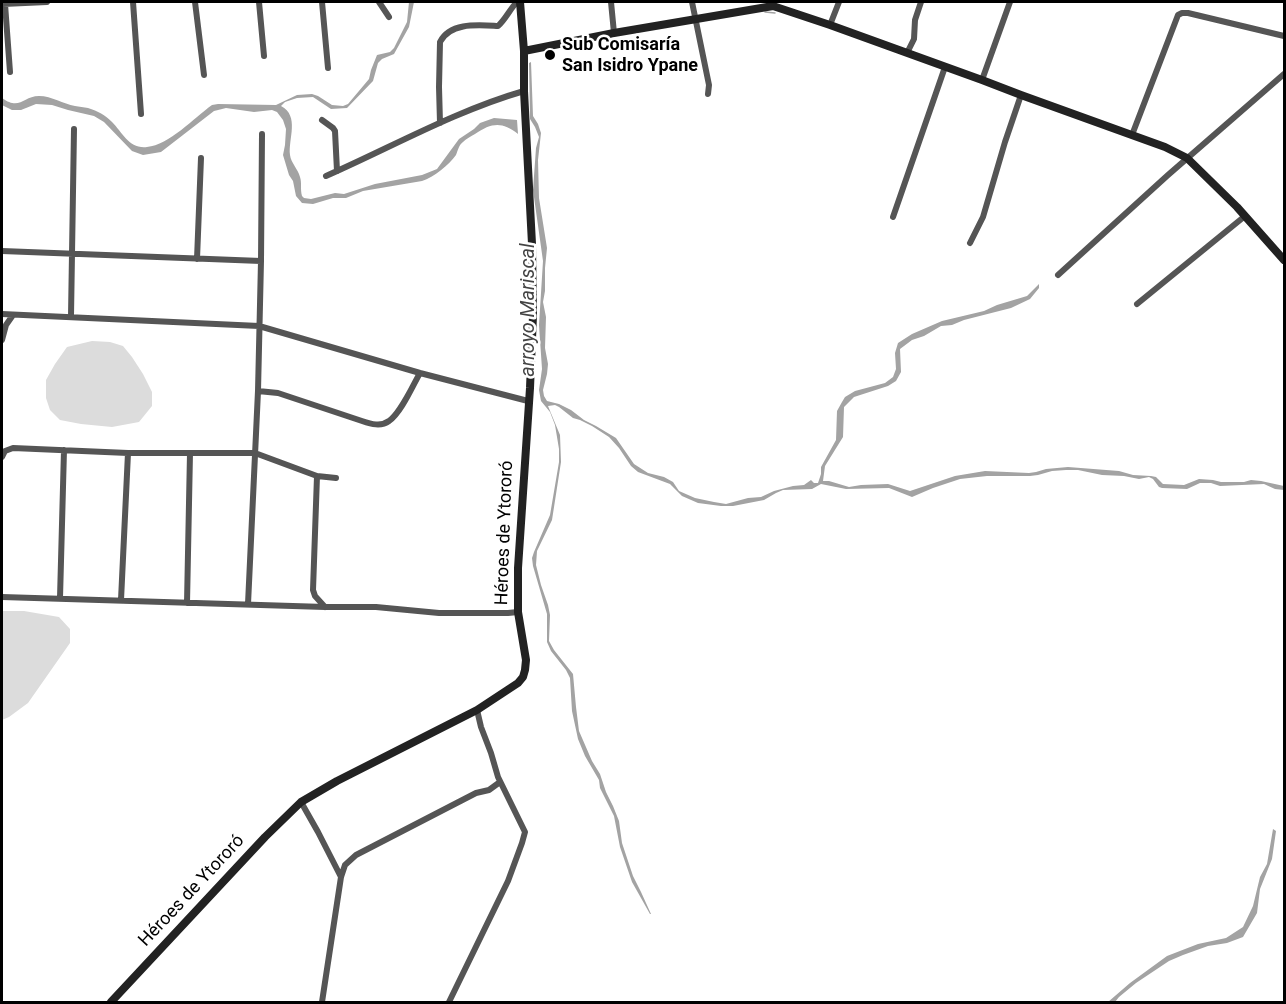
<!DOCTYPE html>
<html>
<head>
<meta charset="utf-8">
<style>
  body { margin:0 }
  #map { position:relative; width:1286px; height:1004px; overflow:hidden; background:#fff; font-family:Roboto,sans-serif }
  canvas { display:block }
  .frame { position:absolute; inset:0; border:3px solid #000; pointer-events:none }
</style>
</head>
<body>
<div id="map">
<canvas width="1286" height="1004"></canvas>
<div class="frame"></div>
</div>
<script>
const c = document.querySelector('canvas').getContext('2d');
c.lineJoin = 'round';
function paint(path, color) { c.fillStyle = color; c.fill(path, 'evenodd'); }
function strokePath(path, color, width, dash) { c.strokeStyle = color; c.lineWidth = width; c.lineCap = dash ? 'butt' : 'round'; c.setLineDash(dash || []); c.stroke(path); }
function label(font, color, halo, rows, align = 'center') {
  c.font = font + ' Roboto,sans-serif'; c.lineWidth = 5; c.setLineDash([]); c.textBaseline = 'middle'; c.strokeStyle = halo; c.fillStyle = color; for (const [text, x, y, turn = 0] of rows) {
    c.save(); c.translate(x, y); c.rotate((+turn || 0) * Math.PI / 180); c.textAlign = isNaN(turn) ? turn : align; if (halo) c.strokeText(text, 0, 0); c.fillText(text, 0, 0); c.restore();
  }
}
const green = new Path2D(`
  M92 341 110 342 123 346 132 357 143 374 152 392V406L139 422 112 427 81 424 60 420 50 410 46 398V380L55 364 67 347Z
  M2 611H24L59 617 70 629V643L28 703 9 717 2 720Z`);
const water = new Path2D(`
  M409 2H414L409 27 394 54 382 59 378 63 373 81 347 108 331 109 313 97 297 98 285 102 281 106C300 116 288 139 290 155 291 163 298 169 300 177 302 183 300 189 302 196L304 198 311 199 335 193 344 194 375 184 422 175 437 169 459 139 474 129 480 123 494 118 517 120 518 134C502 121 491 123 475 134 471 136 466 139 463 142 459 145 458 150 456 155 449 165 434 177 422 181L363 191 346 198H333L313 204 302 203 296 196 293 181 289 175 283 155 285 145 286 129 283 120 277 112 272 110 254 112 226 108 214 111 161 152 143 155 132 151 104 122 94 116 68 110 52 105 36 104 21 110H12L2 105V98C20 111 23 96 39 96 52 96 63 104 75 106 79 107 84 107 88 108 98 111 105 115 112 122 123 133 129 149 147 147 169 145 194 118 212 105L218 104 276 105 297 95 312 94 318 96 332 105 343 106 348 104 369 79 371 70 377 55 390 52 394 48 407 22Z
  M531 62 533 116 538 124 541 133 538 160 539 198 547 248 545 268V291L543 302 546 317 545 348 548 364 547 374 543 390 544 396 547 401 559 404 571 410 584 420 596 426 616 438 634 464 648 473 664 477 673 482 679 491 695 498 714 502 726 504 748 498 761 497 774 491 793 486 804 485 811 480 814 483H818L821 474V467L836 440 837 411 842 402 845 397 855 391 885 383 893 377 896 369 895 353 898 343 912 334 942 321 984 311 997 305 1027 296 1039 284V288L1030 299 1011 308 964 320 952 325 941 326 924 336 912 340 900 349 901 372 896 381 888 386 854 397 844 407 843 437 825 466 823 481H829L849 487 861 485 888 484 910 491 955 476 985 471 1029 473 1036 472 1046 469 1068 467 1119 471 1133 475 1151 476 1156 477 1163 484 1184 485 1199 479 1213 480 1221 482H1244L1251 480 1261 481 1284 486V490L1275 489 1264 484 1220 486 1211 483H1200L1187 489 1162 488 1159 487 1153 479 1149 477 1139 479 1124 476 1102 475 1078 470H1066L1052 471 1038 475 1030 476H987L960 479 933 488 912 497 889 488 846 489 821 484 812 489 783 490 776 493 764 500 733 506H721L698 503 682 496 670 484 638 472 631 466 619 448 609 437 592 426 580 420 573 418 559 407 555 405 548 406 560 435 561 462 552 520 537 551 536 565 541 585 548 605 550 615 549 641 554 650 573 674 576 707 579 731 592 761 600 774 606 792 613 806 619 821 622 843 633 876 641 892 651 914H650L632 882 620 847 614 816 600 788 599 780 585 756 578 739 572 711 570 678 566 670 551 651 547 642V614L533 566 532 558 534 552 550 515 559 462V449L555 425 550 412 541 401 539 390 542 369 539 325 543 261 533 190 536 148 539 137 535 127 530 119 529 63Z
  M1273 829 1276 831 1272 859 1260 889 1257 913 1243 937 1227 943 1208 946 1183 955 1169 961 1136 983 1119 997 1115 1002H1108L1130 983 1167 956 1198 944 1226 938 1243 927 1253 906 1260 877 1267 864Z`);
const stream = new Path2D(`
  M765 12 775 13`);
const street = new Path2D(`
  M133 2 141 114
  M195 2 204 75
  M259 2 264 56
  M322 2 328 68
  M379 2 389 17
  M611 2 614 33
  M692 2 709 85 708 94
  M3 4 47 2
  M5 4 10 72
  M830 25 839 2
  M907 53 914 39 915 20 921 2
  M982 80 1010 2
  M322 120 333 128 335 131 337 171
  M440 123 439 87 440 42C450 22 478 25 498 26 505 20 510 9 517 2
  M1132 135 1178 15 1182 13H1188L1284 36
  M326 176C392 147 455 111 524 91
  M893 217 945 67
  M970 243 983 217 1005 142 1021 95
  M2 251 261 261
  M197 259 201 158
  M1058 275 1168 175 1284 74
  M1137 304 1245 216
  M2 314 259 326 420 373 528 401
  M71 316 74 129
  M2 340 6 325 13 315
  M258 391 278 393 362 421C371 424 381 427 389 421 401 413 413 385 420 373
  M2 457 5 451 13 448 128 453H255L317 476 336 478
  M317 476 313 590 315 596 325 607
  M2 597 325 607H376L439 613H508L518 612
  M60 598 64 450
  M121 600 128 453
  M187 603 190 453
  M248 604 258 391 261 261 262 134
  M301 802 318 832 341 877
  M322 1002 341 877 345 865 356 855 476 793 489 790 500 782
  M449 1002 508 881 522 843 525 832 498 777 491 753 481 727 477 710`);
const secondary = new Path2D(`
  M524 51 614 33 773 6 830 25 982 80 1021 95 1165 147 1187 158 1237 207 1284 260
  M111 1002 265 837 301 802 337 781 477 710 518 683 523 677 525 670 526 660 518 612V568L530 388 533 315 532 244 524 91V51L520 2`);
const markers = [
  [550,55,6,"#000"]
];
const poiNames = [
  ["Sub Comisaría",562,45],
  ["San Isidro Ypane",562,66]
];
const streetNames = [
  ["Héroes de Ytororó",505,533,-88],
  ["Héroes de Ytororó",192,891,-47]
];
const waterNames = [
  ["arroyo Mariscal",529,310,-90]
];
paint(green, '#dcdcdc');
paint(water, '#a3a3a3');
strokePath(stream, '#a3a3a3', 1.5);
strokePath(street, '#555', 6);
strokePath(secondary, '#222', 8);
for (const [x, y, r, color] of markers) { const dot = new Path2D(); dot.arc(x, y, r, 0, 2 * Math.PI); c.fillStyle = color; c.fill(dot); strokePath(dot, '#fff', 2); }
label('bold 18px', '#000', '#fff', poiNames, 'left');
label('18px', '#000', '#fff', streetNames);
label('italic 20px', '#444', '#fff', waterNames);
</script>
</body>
</html>
